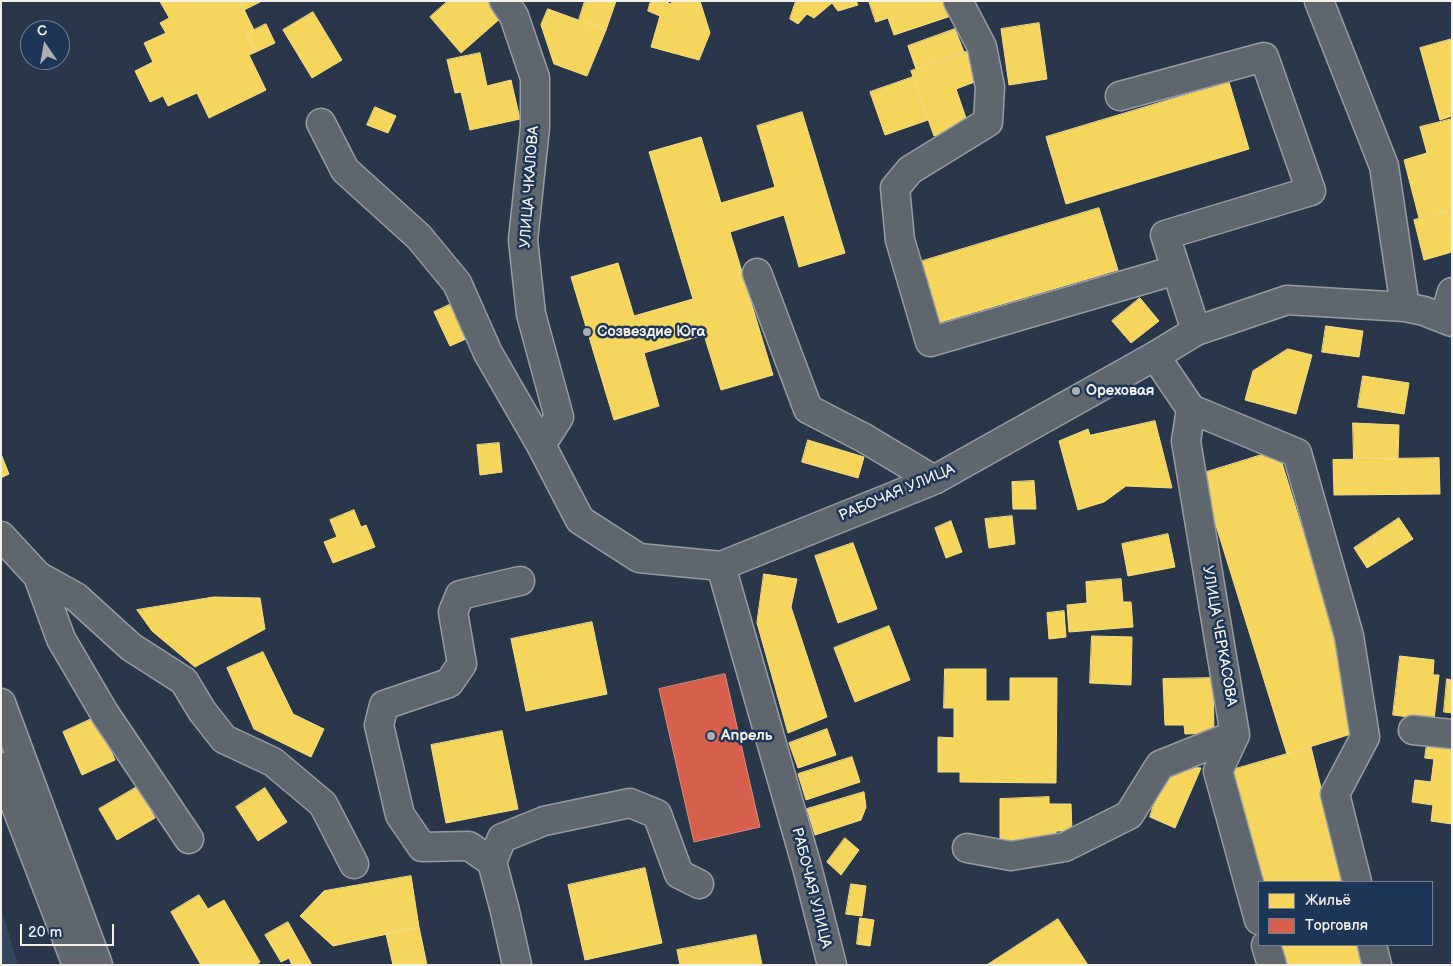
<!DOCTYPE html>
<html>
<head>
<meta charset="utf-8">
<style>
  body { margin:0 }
  #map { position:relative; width:1453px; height:966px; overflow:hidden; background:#2a374a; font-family:"Balsamiq Sans",sans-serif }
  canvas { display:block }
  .frame { position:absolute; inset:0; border:2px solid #f4f1e8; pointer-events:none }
  .legend { position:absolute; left:1258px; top:881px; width:175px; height:65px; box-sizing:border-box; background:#1d3557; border:1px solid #738091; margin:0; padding:6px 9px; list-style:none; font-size:15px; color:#f4f1e8 }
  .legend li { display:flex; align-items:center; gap:10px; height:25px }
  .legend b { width:25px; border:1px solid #738091 }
  .north { position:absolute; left:20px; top:20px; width:50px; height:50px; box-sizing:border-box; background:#1d3557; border:1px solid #738091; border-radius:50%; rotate:348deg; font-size:14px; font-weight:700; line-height:20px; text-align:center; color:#f4f1e8 }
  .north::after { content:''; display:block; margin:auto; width:18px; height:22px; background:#adb0b1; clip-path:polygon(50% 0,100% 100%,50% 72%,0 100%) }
  .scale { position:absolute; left:20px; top:924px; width:94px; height:22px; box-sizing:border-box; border:2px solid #f4f1e8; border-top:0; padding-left:6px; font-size:15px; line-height:18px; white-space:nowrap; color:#f4f1e8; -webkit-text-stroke:4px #1d3557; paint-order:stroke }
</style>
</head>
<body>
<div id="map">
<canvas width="1453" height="966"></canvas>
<div class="frame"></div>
<ul class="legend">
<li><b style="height:14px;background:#f6d55c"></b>Жильё</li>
<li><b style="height:14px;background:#d6604d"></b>Торговля</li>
</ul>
<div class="north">С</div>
<div class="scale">20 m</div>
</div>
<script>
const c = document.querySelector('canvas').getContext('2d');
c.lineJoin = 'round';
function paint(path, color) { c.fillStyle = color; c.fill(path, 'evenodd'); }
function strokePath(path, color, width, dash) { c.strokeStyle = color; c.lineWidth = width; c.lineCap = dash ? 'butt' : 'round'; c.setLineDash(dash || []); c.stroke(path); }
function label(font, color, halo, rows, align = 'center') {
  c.font = font + ' "Balsamiq Sans",sans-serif'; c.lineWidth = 5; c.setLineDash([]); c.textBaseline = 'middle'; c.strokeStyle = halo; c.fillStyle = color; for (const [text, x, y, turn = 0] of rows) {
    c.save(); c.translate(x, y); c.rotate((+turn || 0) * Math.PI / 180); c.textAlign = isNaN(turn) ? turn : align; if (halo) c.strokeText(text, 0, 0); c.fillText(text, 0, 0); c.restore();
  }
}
const green = new Path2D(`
  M1 908 18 965H1Z`);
const homes = new Path2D(`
  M160 1H240L254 30 246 34 256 52 249 55 266 90 209 118 197 93 168 106 163 96 150 102 135 71 153 62 144 43 166 33 160 23 169 18Z
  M240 1H262L244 10Z
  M448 1H489L502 17 461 53 430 17Z
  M585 1H616L606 30 579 20Z
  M651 1H664L671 4 672 1H700L710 33 699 60 651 47 660 16 648 11Z
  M796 1H856L858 5 838 11 832 3 814 18 807 14 798 24 790 19Z
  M869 1H946L951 16 894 35 888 18 876 22Z
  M548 9 606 30 587 76 554 64 541 25Z
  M313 12 342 60 312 78 283 30Z
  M1039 23 1047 79 1009 85 1001 29Z
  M266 24 275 43 256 52 246 34Z
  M955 29 964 52 916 69 908 46Z
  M1452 39V116L1440 120 1420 48Z
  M974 49 985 78 956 89 968 124 934 136 911 71Z
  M480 53 487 86 511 80 520 119 470 130 461 92 455 93 447 60Z
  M913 77 928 120 885 135 870 92Z
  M1229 82 1249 149 1066 204 1046 137Z
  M375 107 396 116 388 133 367 125Z
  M802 112 845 253 799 267 784 215 730 232 773 375 721 390 704 335 644 353 659 406 614 420 571 277 618 263 634 316 693 299 649 152 701 137 721 203 775 187 757 126Z
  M1452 119V210L1419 218 1404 160 1427 153 1420 127Z
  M1099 208 1118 270 934 324 916 263Z
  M1452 210V252L1424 260 1414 220Z
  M1140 298 1159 321 1131 343 1112 321Z
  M458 301 473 336 450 346 434 312Z
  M1326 326 1363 331 1359 357 1322 352Z
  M1288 349 1312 355 1296 414 1245 400 1253 371Z
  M1363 376 1409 383 1404 414 1358 407Z
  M1155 421 1172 488 1126 486 1104 502 1078 510 1059 441 1088 429 1090 435Z
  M1353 423 1399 425 1398 459H1354Z
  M808 440 864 457 858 478 802 462Z
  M499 443 502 472 480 475 477 445Z
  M1278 450 1364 730 1287 754 1200 474Z
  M1 454 9 474 1 478Z
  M1439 458 1440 494 1334 495 1333 460Z
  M1034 481 1036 509H1013L1012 482Z
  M354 510 361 527 366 525 375 547 333 563 324 542 337 537 330 520Z
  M1012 516 1015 544 989 548 985 519Z
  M1399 518 1413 539 1367 568 1354 548Z
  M951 521 962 552 946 558 935 528Z
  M1168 534 1175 567 1128 576 1122 544Z
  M853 543 877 609 838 623 815 556Z
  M764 574 797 579 791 607 827 717 788 733 757 623Z
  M1121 579 1123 602H1131L1133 627 1069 632 1067 605 1087 603 1086 582Z
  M214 597 260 598 265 629 195 667 152 631 137 610Z
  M1064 611 1066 637 1049 639 1047 613Z
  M592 622 607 694 526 711 511 639Z
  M889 626 910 680 855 702 834 648Z
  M1092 636 1132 637 1131 685 1090 683Z
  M263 652 293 714 324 729 311 757 254 729 227 668Z
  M1400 656 1434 660 1433 675H1439L1434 720 1393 715Z
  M945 669H986V701H1010V678H1057L1056 783 960 782V772H938V737L954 738V708H944Z
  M1213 678 1214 733 1185 734 1184 725H1165L1163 679Z
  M1447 679 1452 680V713L1444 712Z
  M96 717 115 760 82 775 63 732Z
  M827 729 836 755 798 768 789 743Z
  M502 731 518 809 446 823 431 745Z
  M1428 737 1452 740V824L1431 821 1433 805 1412 802 1415 780 1431 782 1434 759 1425 758Z
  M1311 747 1344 882H1263L1232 770Z
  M852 757 860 782 806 800 798 774Z
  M1166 766 1201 768 1175 828 1150 817Z
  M137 787 155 818 117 840 99 809Z
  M265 788 287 822 258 841 236 807Z
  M864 792 866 807 861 820 815 835 807 809Z
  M1049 797V804H1071L1072 831H1056V844L1000 845V799Z
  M845 838 859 850 841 875 827 862Z
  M645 868 662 943 585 960 568 885Z
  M411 876 419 927 333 946 300 916 324 891Z
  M851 884 866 886 862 916 846 914Z
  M199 895 208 909 224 900 260 962 256 965H201L171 912Z
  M860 918 874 920 870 946 857 944Z
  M1058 919 1088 965H987Z
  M288 922 312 965H292L289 958 281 962 265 935Z
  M419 927 427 965H393L386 934Z
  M756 935 762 965H680L677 950Z
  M1280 945H1358L1363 965H1286Z`);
const shops = new Path2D(`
  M725 674 760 827 694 842 659 689Z`);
const minor = new Path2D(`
  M504 1 514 16 535 78V127L523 240 531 314 559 417 541 445 580 520 639 558 721 566
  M958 1 982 47 990 87 988 122 910 170 895 188 900 240 930 342 1176 270
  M1319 1 1384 166 1405 307
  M1120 96 1264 57 1311 191 1165 235 1196 331
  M321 123 345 170 419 237 457 283 488 353 541 445
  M757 273 808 409 864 438 934 480
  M1444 319 1452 292
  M1155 356 1191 409 1186 441 1235 735 1218 771 1259 920
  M1191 409 1297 453 1349 636 1365 737 1335 794 1357 882
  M1 536 38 576 76 597 131 647 184 681 202 711 224 739 273 762 323 804 354 864
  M38 576 61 639 105 714 189 839
  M1413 730 1452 734
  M967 848 1011 856 1065 847 1129 815 1160 765 1235 735
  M492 862 502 838 544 821 630 803 657 814 679 874 699 884
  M1266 945 1272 965
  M1372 945 1377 965
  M517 965 505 911 492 862 469 846 422 847 400 815 379 725 384 705 449 683 462 664 453 612 460 595 520 581
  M832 965 807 867 721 566 934 480 1155 356 1196 331 1287 300 1405 307 1424 311 1452 322`);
const highway = new Path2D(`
  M1 703 98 965
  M1 767 77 965`);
const markers = [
  [587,332,5,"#adb0b1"],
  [1076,391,5,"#adb0b1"],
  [711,736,5,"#adb0b1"]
];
const streetNames = [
  ["УЛИЦА ЧКАЛОВА",530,187,-86],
  ["РАБОЧАЯ УЛИЦА",897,493,-23],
  ["УЛИЦА ЧЕРКАСОВА",1219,636,80],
  ["РАБОЧАЯ УЛИЦА",811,888,76]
];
const poiNames = [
  ["Созвездие Юга",597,332],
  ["Ореховая",1086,391],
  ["Апрель",721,736]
];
paint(green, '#344763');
paint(homes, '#f6d55c');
strokePath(homes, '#f5dd86', 1);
paint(shops, '#d6604d');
strokePath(shops, '#df8c7c', 1);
strokePath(minor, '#979ca3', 31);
strokePath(highway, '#979ca3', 31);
strokePath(minor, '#60666e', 28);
strokePath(highway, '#60666e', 28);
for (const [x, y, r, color] of markers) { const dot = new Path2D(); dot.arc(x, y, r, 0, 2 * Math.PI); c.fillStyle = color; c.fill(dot); strokePath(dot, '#1d3557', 2); }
label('15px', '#f4f1e8', '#1d3557', streetNames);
label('bold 15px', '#f4f1e8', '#1d3557', poiNames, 'left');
</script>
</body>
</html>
